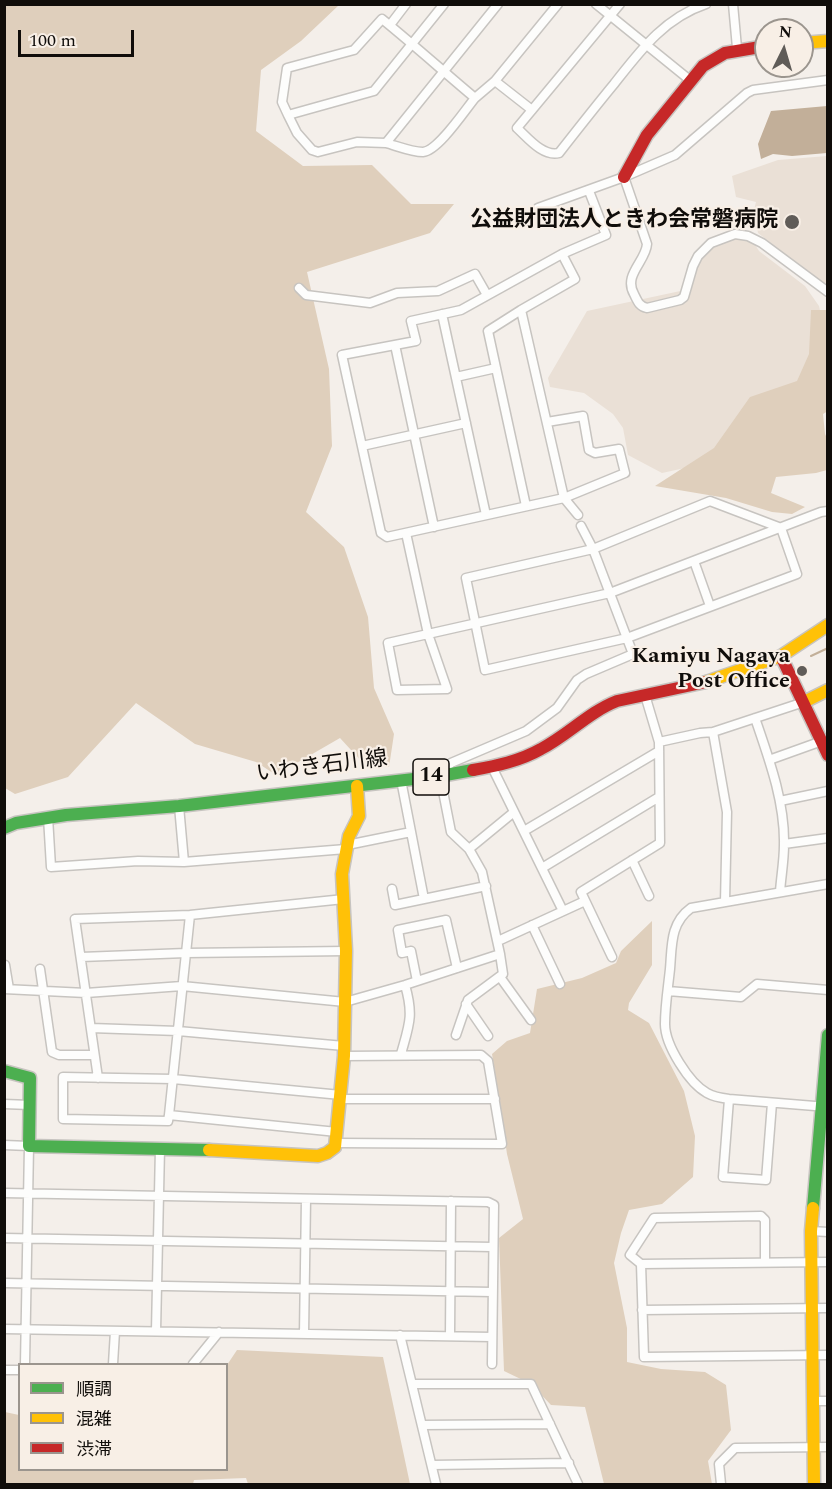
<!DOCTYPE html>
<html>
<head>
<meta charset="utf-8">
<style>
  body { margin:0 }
  #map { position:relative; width:832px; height:1489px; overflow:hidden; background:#f4efea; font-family:Spectral,"Noto Sans JP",serif }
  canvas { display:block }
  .frame { position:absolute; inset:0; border:6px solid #100d0a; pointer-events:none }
  .legend { position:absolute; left:18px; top:1363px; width:210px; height:108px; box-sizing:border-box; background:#f8efe6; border:2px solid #9b958e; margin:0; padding:8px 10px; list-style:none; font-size:18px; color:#100d0a }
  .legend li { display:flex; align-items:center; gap:12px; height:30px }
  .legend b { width:30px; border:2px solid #9b958e }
  .north { position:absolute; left:754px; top:18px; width:60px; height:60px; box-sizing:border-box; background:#f8efe6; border:2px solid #9b958e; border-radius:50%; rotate:5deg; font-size:16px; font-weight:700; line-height:24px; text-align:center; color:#100d0a }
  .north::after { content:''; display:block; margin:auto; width:21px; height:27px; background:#605c58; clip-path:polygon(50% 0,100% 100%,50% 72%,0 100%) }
  .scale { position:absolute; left:18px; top:30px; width:116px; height:27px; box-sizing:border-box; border:3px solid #100d0a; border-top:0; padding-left:8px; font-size:18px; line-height:21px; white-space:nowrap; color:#100d0a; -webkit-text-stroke:4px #f8efe6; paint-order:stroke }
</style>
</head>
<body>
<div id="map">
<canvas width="832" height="1489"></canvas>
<div class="frame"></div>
<ul class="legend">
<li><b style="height:8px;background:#4caf50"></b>順調</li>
<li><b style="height:8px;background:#ffc107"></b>混雑</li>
<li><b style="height:8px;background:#c62828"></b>渋滞</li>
</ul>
<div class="north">N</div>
<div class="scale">100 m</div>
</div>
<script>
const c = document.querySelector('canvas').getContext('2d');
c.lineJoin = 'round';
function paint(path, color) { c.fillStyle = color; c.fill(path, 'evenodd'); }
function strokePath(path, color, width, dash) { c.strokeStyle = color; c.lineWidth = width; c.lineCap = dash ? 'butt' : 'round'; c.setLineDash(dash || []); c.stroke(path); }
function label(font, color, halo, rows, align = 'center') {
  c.font = font + ' Spectral,"Noto Sans JP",serif'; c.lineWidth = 4.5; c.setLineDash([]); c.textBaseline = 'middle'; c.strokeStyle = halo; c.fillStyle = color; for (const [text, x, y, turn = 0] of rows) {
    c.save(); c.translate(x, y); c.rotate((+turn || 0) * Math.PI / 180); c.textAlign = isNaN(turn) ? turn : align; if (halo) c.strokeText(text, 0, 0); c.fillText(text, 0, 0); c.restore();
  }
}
const built = new Path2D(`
  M827 156V288L758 233 754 210 756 202 736 197 732 176 778 160Z
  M732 235H749L759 251 805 286 819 306 825 331 814 375 717 461 662 473 628 455 623 428 613 414 584 393 550 387 548 378 587 311 685 290 707 246Z`);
const forest = new Path2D(`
  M4 5H339L301 41 261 70 256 131 303 166 372 165 411 204H454L430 233 307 272 329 369 332 446 306 512 344 547 368 617 374 688 394 734 389 767 362 762 340 738 276 775 256 762 195 744 136 703 68 777 15 794 5 788Z
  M811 310H827L828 411 823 414 825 434 827 438V470L816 473 776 477 771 493 805 507 792 514 772 512 726 498 655 486 714 448 750 397 797 381 809 354Z
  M652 921V965L629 1003 628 1010 649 1023 684 1091 695 1136 693 1177 662 1204 629 1210 621 1233 614 1263 627 1328V1362L661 1369 705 1372 726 1385 731 1430 708 1461 712 1484H604L585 1407 551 1405 531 1384 504 1371 499 1238 523 1219 507 1154 492 1054 507 1041 530 1033 537 989 582 978 616 963 621 951Z
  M237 1350 383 1357 410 1484H248L246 1478 194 1480 193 1484H5V1412L19 1415 20 1470H226L227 1365Z`);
const water = new Path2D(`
  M827 106V153L792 156 773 154 761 159 758 144 771 111Z`);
const stream = new Path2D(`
  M811 656 828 648`);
const street = new Path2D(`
  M444 4 374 91 288 115 282 102 287 68 354 50 382 19C414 45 444 72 475 98 465 110 438 151 423 152 412 152 397 146 386 143L498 4
  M596 4 691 81
  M620 4 517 128C528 138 543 157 559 153 577 130 595 107 614 84 640 51 664 18 706 4
  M733 4 737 48
  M390 25 406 4
  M495 81 532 110
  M475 98 495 81 558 4
  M288 115 297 133 312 150 318 152 357 142 386 143
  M624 177 647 244C646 261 623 275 634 294 638 302 639 306 647 308L680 300 684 297 693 266 698 256 711 243 735 234 748 236 762 243 828 292
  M538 208 624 177 675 155 747 93 753 90 828 80
  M299 288 306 295 370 303 397 293 438 291 475 274 487 295
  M521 310 575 279 562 254
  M442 314 486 515
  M395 345 434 527
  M456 377 496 368
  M547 422 583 416 589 450 595 453 619 449 625 473 564 498 387 537 381 533 342 355 416 341 411 321 461 310 562 254 606 235 589 191
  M362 446 466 423
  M710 501 781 528 797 574 627 638 485 670 466 578 593 549Z
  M526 506 488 331 521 310 564 498 578 515
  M406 533 428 634 447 689 397 690 388 643 610 593 821 512 828 511
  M694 561 710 606
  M755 718C769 759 785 802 784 845 784 861 781 877 780 892
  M713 732 727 812 725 902
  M659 742 700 733 713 732 804 702
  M769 760 822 741
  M492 767 563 911
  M401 780 424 899
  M780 801 828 791
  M179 806 184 862
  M48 817 51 867 138 861 184 862 346 849
  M524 831 659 751
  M784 844 828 838
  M347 845 411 832
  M469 849 514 812
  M632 860 649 896
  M542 868 659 797
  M392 889 395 905 486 886
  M532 925 560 984
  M498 941 585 901
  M81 957 186 953 346 951
  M612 957 581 892 660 843 659 742 645 695
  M5 965 9 989
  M40 969 52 1052 59 1055H94
  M500 977 531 1020
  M417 981 411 951 402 953 398 930 446 920 457 968
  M4 989 86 993 182 986 345 1002 405 985 500 954 482 872 469 849 451 832 440 776 451 763 526 731 557 708 577 680 586 674 633 654 593 549 581 526
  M668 991 741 997 757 984 828 990
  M466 1004 488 1036
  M91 1028 178 1031 344 1046
  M456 1035 468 1000 503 974 500 954
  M401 1054C409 1025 414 1016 405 985
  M98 1078 75 919 190 915 344 899
  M341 1099H495
  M729 1099 723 1177 766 1180 772 1103
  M4 1104 30 1105
  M827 1107 729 1099C721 1098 714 1097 707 1093 689 1083 665 1045 665 1024 665 1006 668 988 670 969 672 946 670 923 691 908L828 884
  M169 1115 190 915
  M337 1132 169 1115 168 1121 63 1119V1077L173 1079 341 1095
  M337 1143 502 1144 488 1061 481 1055 344 1056
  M4 1145 29 1146 25 1364
  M4 1193 488 1202 494 1205 492 1364
  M811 1231 828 1232
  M4 1238 492 1247
  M828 1262 641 1264 644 1357 828 1355
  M641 1264 630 1255 654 1218 761 1216 765 1220V1262
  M4 1283 492 1292
  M642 1310 828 1308
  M4 1329 492 1337
  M156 1331 160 1148
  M304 1334 306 1199
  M400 1335 436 1484
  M450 1336 451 1201
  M113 1364 115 1331
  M193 1364 219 1332
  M4 1370H20
  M412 1384H531L578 1484
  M812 1401H828
  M423 1425 550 1424
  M432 1465 569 1463
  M721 1484 719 1464 735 1448 828 1447`);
const fast = new Path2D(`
  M4 828 16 823 66 815 179 806 440 776 473 770
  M4 1071 30 1078 29 1146 209 1150
  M813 1208 828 1035`);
const slow = new Path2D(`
  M802 43 828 41
  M706 682 781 656 828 625
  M804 702 828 690
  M209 1150 318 1156 327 1153 335 1147 344 1056 346 951 342 874 349 836 359 816 357 786
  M813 1208 811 1231 814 1484`);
const jam = new Path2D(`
  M624 177 647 135 703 66 725 53 766 46
  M781 656 828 755
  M473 770C496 766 520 761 541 749 568 735 589 712 617 701L706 682`);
const markers = [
  [792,222,8,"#605c58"],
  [802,671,6,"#605c58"]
];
const shields = [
  [431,777,36]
];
const shieldNames = [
  ["14",431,777]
];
const poiNames = [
  ["公益財団法人ときわ会常磐病院",778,222],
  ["Kamiyu Nagaya",790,658],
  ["Post Office",790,683]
];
const streetNames = [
  ["いわき石川線",322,768,-7]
];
paint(built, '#eae0d6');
paint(forest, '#dfcfbc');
paint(water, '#c2af99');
strokePath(stream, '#c2af99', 2);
strokePath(street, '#c7c4c0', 11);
strokePath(fast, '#c7c4c0', 15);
strokePath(slow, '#c7c4c0', 15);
strokePath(jam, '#c7c4c0', 15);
strokePath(street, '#fdfdfc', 8);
strokePath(fast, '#4caf50', 12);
strokePath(slow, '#ffc107', 12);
strokePath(jam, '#c62828', 12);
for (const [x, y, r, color] of markers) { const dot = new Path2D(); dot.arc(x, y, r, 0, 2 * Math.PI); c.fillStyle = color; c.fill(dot); strokePath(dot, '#f8efe6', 2); }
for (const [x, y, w] of shields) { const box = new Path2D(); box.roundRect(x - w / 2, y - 18, w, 36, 4.5); c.fillStyle = '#f8efe6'; c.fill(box); strokePath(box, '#100d0a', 1.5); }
label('bold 21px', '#100d0a', null, shieldNames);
label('bold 22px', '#100d0a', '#f8efe6', poiNames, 'right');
label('22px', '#100d0a', '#f8efe6', streetNames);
</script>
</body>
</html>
